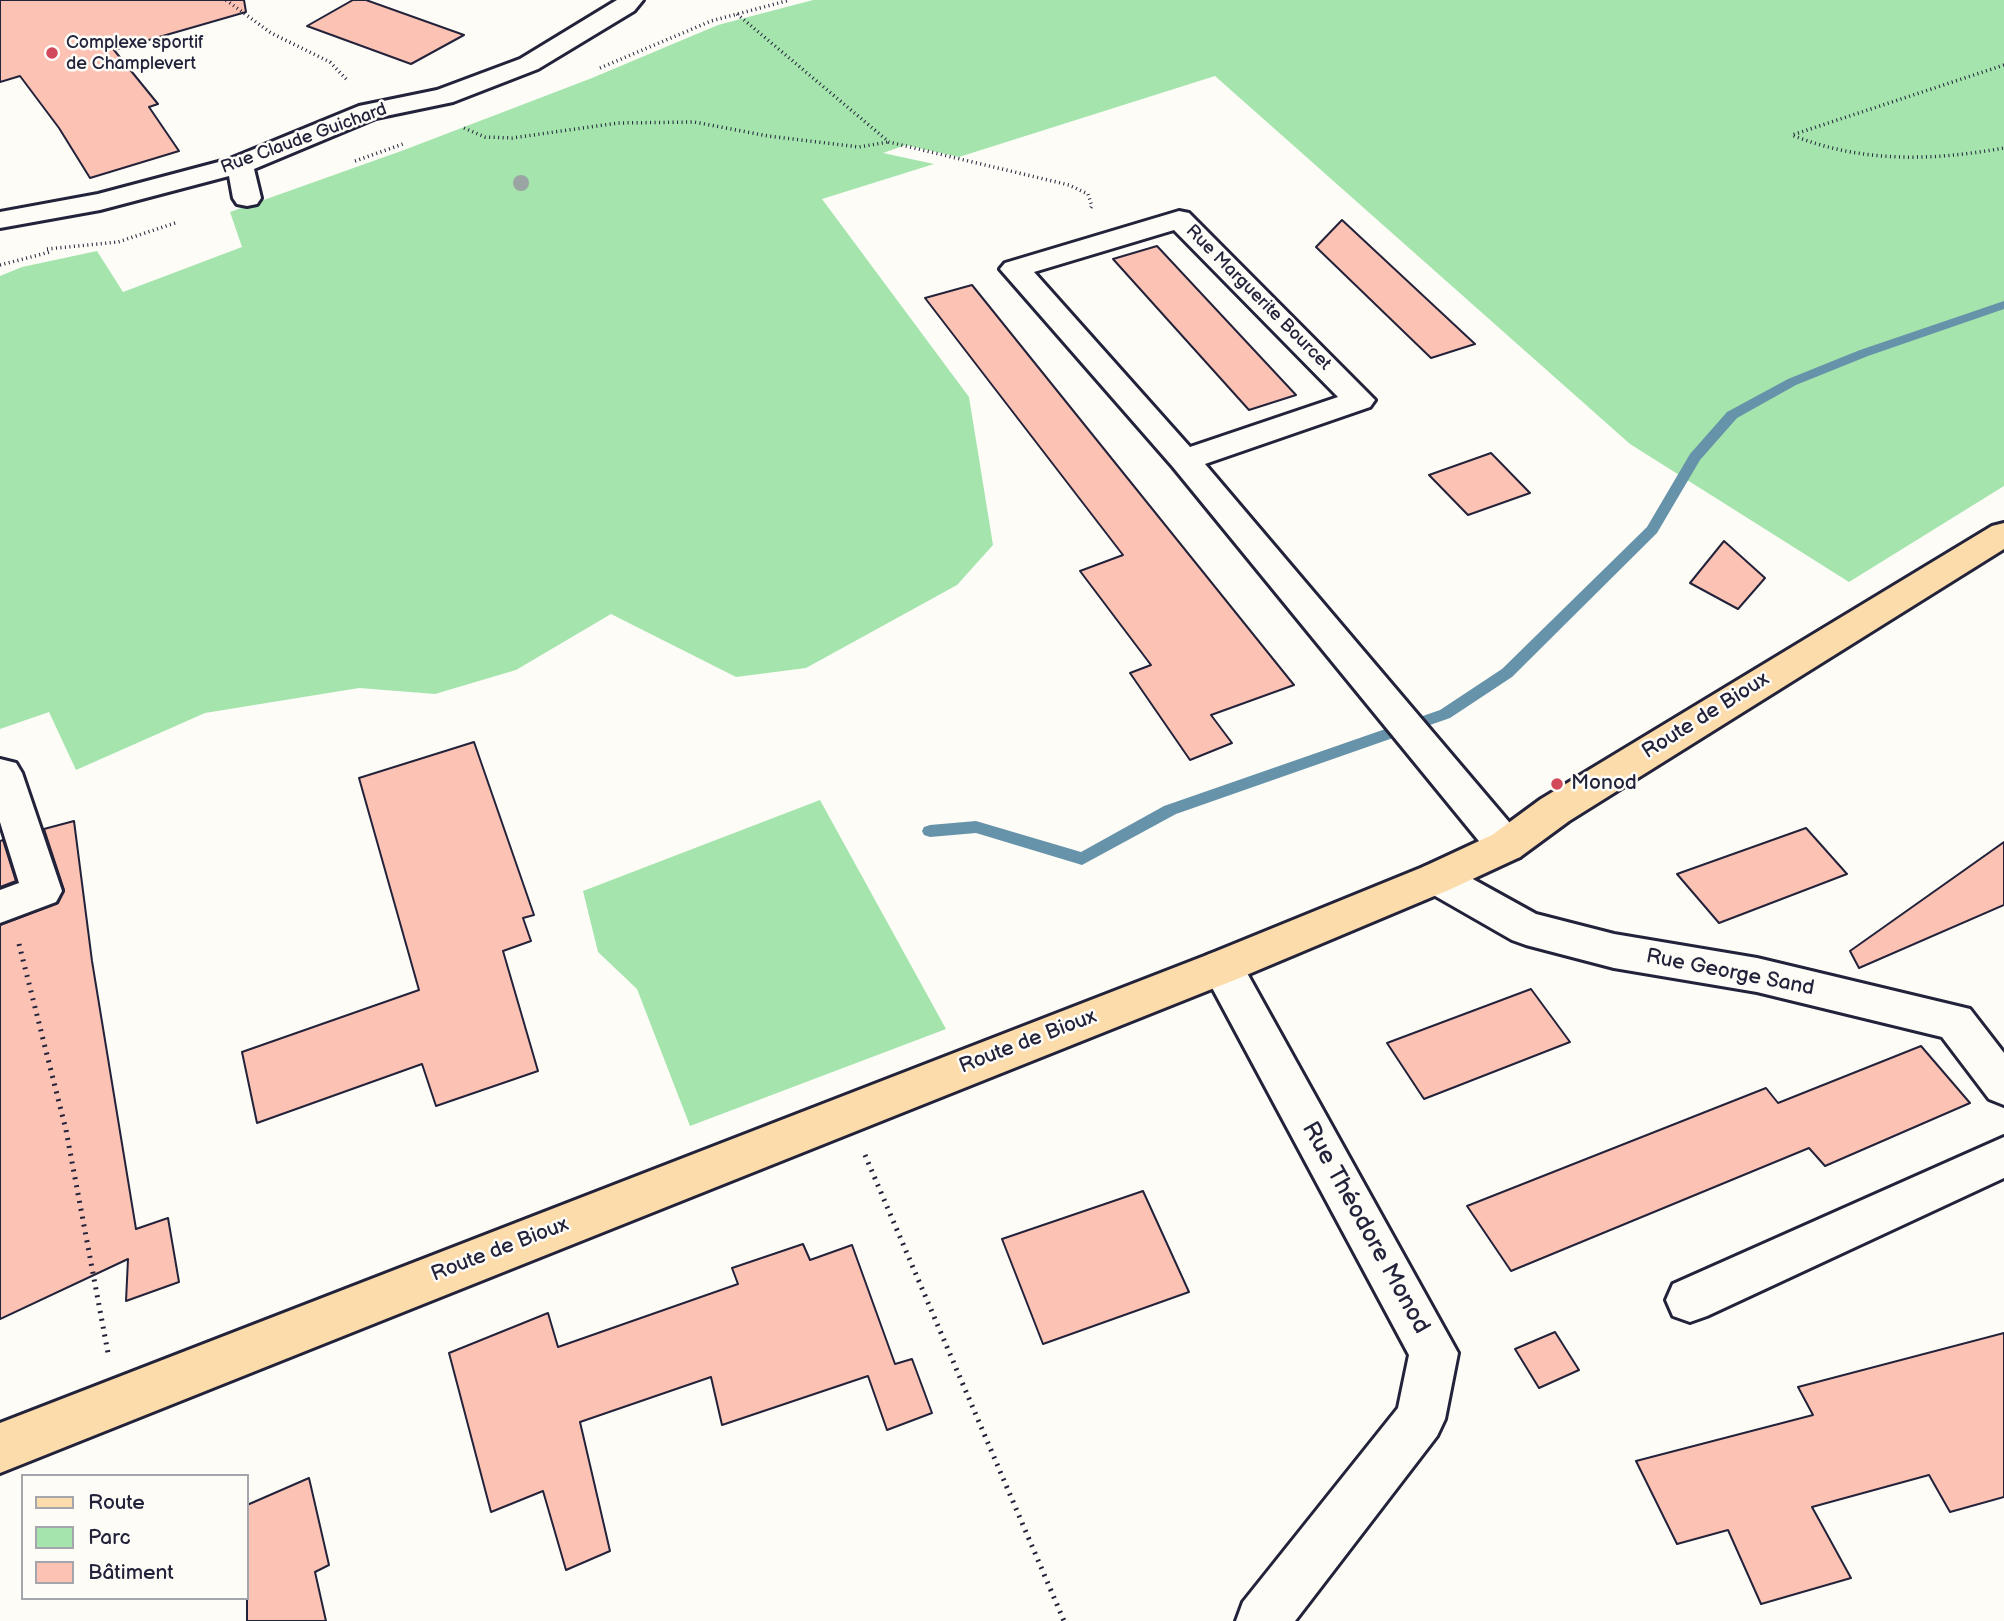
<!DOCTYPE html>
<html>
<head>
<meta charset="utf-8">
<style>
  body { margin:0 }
  #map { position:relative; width:2004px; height:1621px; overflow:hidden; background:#fdfcf7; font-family:"Balsamiq Sans",sans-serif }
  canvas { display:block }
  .legend { position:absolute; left:21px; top:1474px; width:228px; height:126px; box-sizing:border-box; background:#fdfcf7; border:2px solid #a5a5ac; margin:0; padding:9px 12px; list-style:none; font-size:21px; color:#22223b }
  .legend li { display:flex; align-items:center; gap:14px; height:35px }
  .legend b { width:35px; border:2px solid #a5a5ac }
</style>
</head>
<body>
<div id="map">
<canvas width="2004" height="1621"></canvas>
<ul class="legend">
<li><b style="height:9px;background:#fddcac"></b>Route</li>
<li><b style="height:19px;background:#a5e5ad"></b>Parc</li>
<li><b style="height:19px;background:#fcc2b4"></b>Bâtiment</li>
</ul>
</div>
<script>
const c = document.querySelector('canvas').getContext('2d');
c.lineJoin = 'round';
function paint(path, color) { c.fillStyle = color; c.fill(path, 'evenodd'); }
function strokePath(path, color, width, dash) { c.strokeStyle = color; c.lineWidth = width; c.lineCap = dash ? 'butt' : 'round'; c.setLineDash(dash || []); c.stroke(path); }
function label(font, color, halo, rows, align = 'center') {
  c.font = font + ' "Balsamiq Sans",sans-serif'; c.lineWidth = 5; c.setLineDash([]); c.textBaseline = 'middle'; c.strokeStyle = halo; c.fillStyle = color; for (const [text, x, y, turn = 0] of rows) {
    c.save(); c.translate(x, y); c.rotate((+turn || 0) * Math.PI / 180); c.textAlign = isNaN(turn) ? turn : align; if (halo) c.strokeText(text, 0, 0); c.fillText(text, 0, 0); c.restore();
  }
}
const green = new Path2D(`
  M813 0H2004V486L1849 582 1630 444 1215 76 959 157 906 145 883 153 934 164 822 199 969 397 993 545 957 585 806 668 736 677 611 614 516 670 435 694 359 688 205 713 76 770 49 712 0 729V276L22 267 97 251 123 292 242 247 230 212 404 150 592 78 718 25Z
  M820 800 946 1029 690 1126 637 989 598 952 583 891Z`);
const stream = new Path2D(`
  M2004 301V309L1868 356 1796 385 1737 418 1700 460 1657 533 1512 677 1450 718 1176 814 1082 865 976 833 930 837 924 835 922 831 924 827 930 825 976 821 1081 852 1164 806 1440 710 1502 669 1647 527 1690 454 1727 412 1788 379 1860 350Z`);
const building = new Path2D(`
  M0 0H244L246 12 114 50 158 104 149 107 179 151 90 178 59 128 20 76 0 82Z
  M353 0H366L464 35 411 64 307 26Z
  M1342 220 1475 344 1431 358 1316 247Z
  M1157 246 1296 395 1249 410 1113 259Z
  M972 285 1294 685 1211 715 1232 743 1190 760 1130 673 1151 665 1080 571 1123 555 925 298Z
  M1491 453 1530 493 1468 515 1429 475Z
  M1724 541 1765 578 1738 609 1690 583Z
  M474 742 534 915 523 918 531 941 503 951 538 1071 436 1106 422 1064 257 1123 242 1052 419 990 359 778Z
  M74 821 92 961 136 1229 168 1218 179 1282 126 1301 128 1259 0 1319V925L58 903 64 890 44 829Z
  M1806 828 1847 874 1719 923 1677 874Z
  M3 840 16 881 0 887V841Z
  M2004 842V905L1859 968 1850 951Z
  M1531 989 1570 1042 1424 1099 1387 1043Z
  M1921 1046 1970 1103 1825 1166 1809 1148 1511 1271 1467 1206 1766 1088 1778 1103Z
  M1143 1191 1189 1292 1043 1344 1002 1239Z
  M803 1244 810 1260 852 1245 895 1364 912 1359 932 1413 887 1430 868 1376 722 1425 711 1377 580 1422 610 1551 566 1570 543 1491 491 1512 449 1353 548 1313 558 1347 738 1284 732 1268Z
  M1555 1332 1579 1370 1539 1388 1515 1349Z
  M2004 1333V1497L1950 1512 1929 1475 1812 1507 1851 1578 1761 1604 1728 1530 1677 1544 1636 1461 1813 1415 1798 1387Z
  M309 1478 329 1565 315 1572 326 1621H247V1505Z`);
const pathFar1 = new Path2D(`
  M226 0 271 33 330 62 347 80
  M737 14 889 142 1069 185 1088 194 1092 206 1090 209
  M2004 65 1792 135C1861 163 1931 161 2004 148
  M600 68 711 21 790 0
  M464 128 485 137 512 138 618 123 694 122 768 136 859 147 888 142
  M355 161 403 144
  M47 249 118 242 178 222
  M0 265 50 252`);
const path = new Path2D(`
  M19 944 66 1130 108 1353
  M865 1155 1064 1621`);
const minor = new Path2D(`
  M617 0H643L634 11 538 69 453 102 376 118 254 169 261 198 257 204 247 206 237 204 233 198 229 176 100 210 0 228V212L98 194 230 159 359 106 437 90 520 59Z
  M1179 211 1189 213 1375 400 1370 407 1205 464 1520 835 1526 846 1520 857 1506 861 1492 857 1173 467 1000 269 1005 263ZM1174 230 1338 397 1190 447 1034 272Z
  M0 759 16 763 22 773 62 891 56 902 0 923V890L19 883 0 822Z
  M1437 862 1451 867 1536 914 1614 934 1757 958 1970 1009 2004 1053V1105L1989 1099 1942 1037 1757 992 1614 968 1526 945 1512 940 1423 889 1417 878 1423 867Z
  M1222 950 1237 955 1458 1353 1445 1419 1437 1436 1295 1621H1236L1243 1602 1398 1408 1409 1355 1201 967 1207 955Z
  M2004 1137V1178L1707 1316 1690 1322 1673 1316 1666 1300 1673 1284Z`);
const major = new Path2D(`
  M2004 523V549L1569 821 1520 857 1451 889 1237 979 0 1473V1423L1207 955 1423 867 1492 835 1541 799 1992 526Z`);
const trees = [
  [521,183]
];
const markers = [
  [52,53,7,"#d1495b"],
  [1557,784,7,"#d1495b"]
];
const farPoinames = [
  ["Complexe sportif",66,43],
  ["de Champlevert",66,64]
];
const farStreetnames = [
  ["Rue Claude Guichard",304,139,-20],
  ["Rue Marguerite Bourcet",1258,298,45]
];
const streetNames = [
  ["Route de Bioux",1706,716,-32],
  ["Rue George Sand",1730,973,11],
  ["Route de Bioux",1028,1042,-21],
  ["Route de Bioux",500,1250,-21]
];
const poiNames = [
  ["Monod",1571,784]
];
const nearStreetnames = [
  ["Rue Théodore Monod",1365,1228,61]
];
paint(green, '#a5e5ad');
paint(stream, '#6693a9');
paint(building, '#fcc2b4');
strokePath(building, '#22223b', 2);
strokePath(minor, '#22223b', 6);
strokePath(major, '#22223b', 6);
strokePath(pathFar1, '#22223b', 3.5, [1, 3.5]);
strokePath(path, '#22223b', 5, [2, 6]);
paint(minor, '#fdfcf7');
paint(major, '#fddcac');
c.fillStyle = '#9aa4a2';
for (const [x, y] of trees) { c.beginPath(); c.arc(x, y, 8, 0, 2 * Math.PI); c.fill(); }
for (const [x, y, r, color] of markers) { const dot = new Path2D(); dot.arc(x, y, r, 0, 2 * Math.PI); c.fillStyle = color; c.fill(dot); strokePath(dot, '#fdfcf7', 2.5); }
label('18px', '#22223b', '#fdfcf7', farPoinames, 'left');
label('18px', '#22223b', '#fdfcf7', farStreetnames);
label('21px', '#22223b', '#fdfcf7', streetNames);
label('21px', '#22223b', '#fdfcf7', poiNames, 'left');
label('24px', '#22223b', '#fdfcf7', nearStreetnames);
</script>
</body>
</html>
